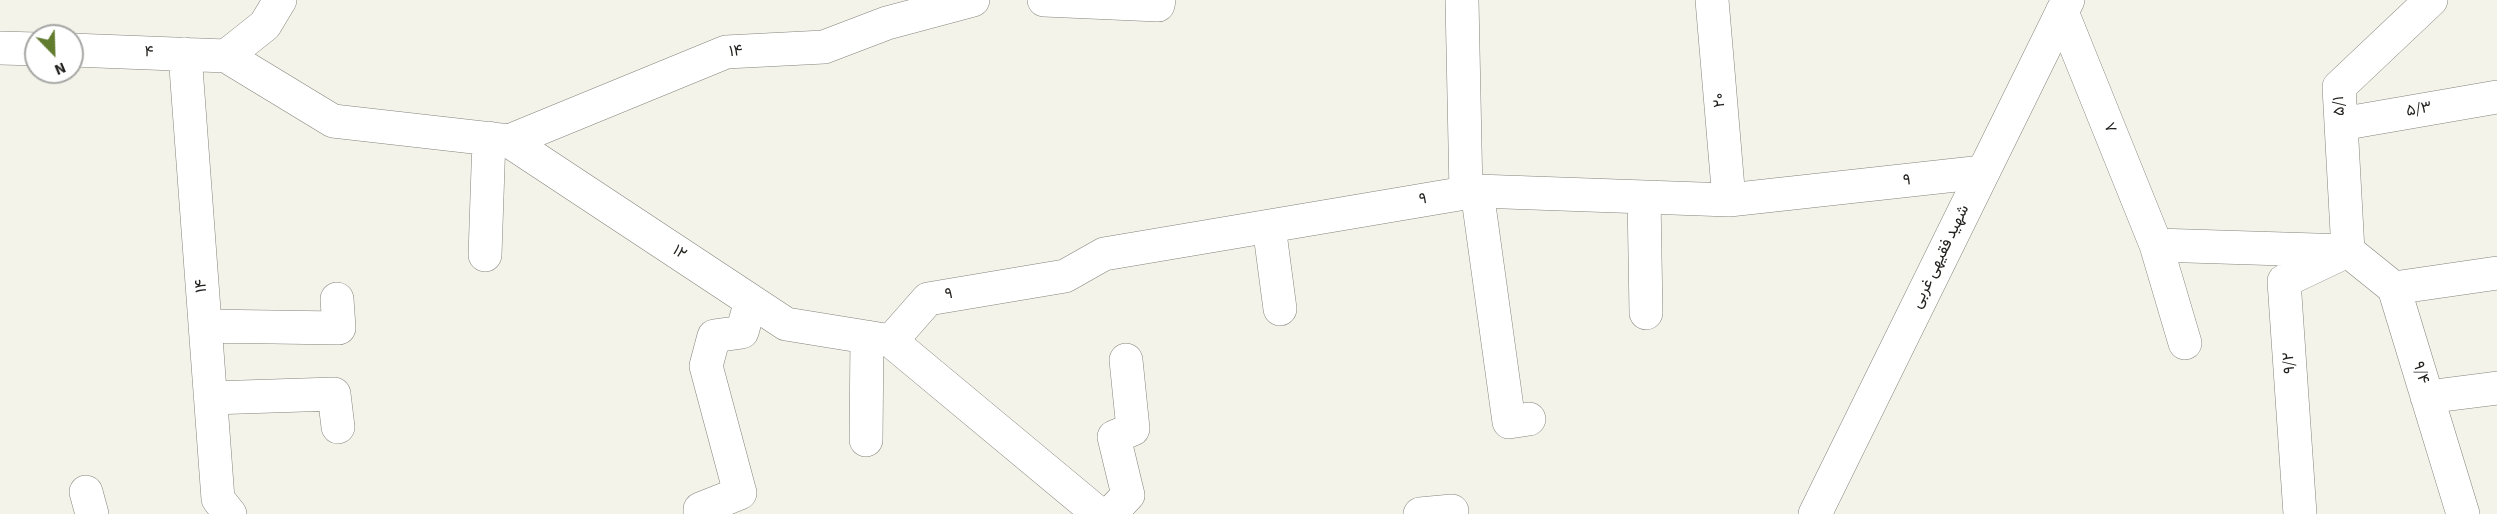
<!DOCTYPE html>
<html>
<head>
<meta charset="utf-8">
<style>
  body { margin:0 }
  #map { position:relative; width:2497px; height:514px; overflow:hidden; background:#f4f3ea; font-family:"Source Sans 3",sans-serif }
  canvas { display:block }
  .north { position:absolute; left:24px; top:24px; width:60px; height:60px; box-sizing:border-box; background:#fff; border:2px solid #a7a7a5; border-radius:50%; rotate:157deg; font-size:16px; font-weight:700; line-height:24px; text-align:center; color:#23221f }
  .north::after { content:''; display:block; margin:auto; width:21px; height:27px; background:#627c2f; clip-path:polygon(50% 0,100% 100%,50% 72%,0 100%) }
</style>
</head>
<body>
<div id="map">
<canvas width="2497" height="514"></canvas>
<div class="north">N</div>
</div>
<script>
const c = document.querySelector('canvas').getContext('2d');
c.lineJoin = 'round';
function strokePath(path, color, width, dash) { c.strokeStyle = color; c.lineWidth = width; c.lineCap = dash ? 'butt' : 'round'; c.setLineDash(dash || []); c.stroke(path); }
function label(font, color, halo, rows, align = 'center') {
  c.font = font + ' "Source Sans 3",Vazirmatn,sans-serif'; c.lineWidth = 4.5; c.setLineDash([]); c.textBaseline = 'middle'; c.strokeStyle = halo; c.fillStyle = color; for (const [text, x, y, turn = 0] of rows) {
    c.save(); c.translate(x, y); c.rotate((+turn || 0) * Math.PI / 180); c.textAlign = isNaN(turn) ? turn : align; if (halo) c.strokeText(text, 0, 0); c.fillText(text, 0, 0); c.restore();
  }
}
const street = new Path2D(`
  M1044 0 1158 5 1159 0
  M1462 0 1466 193
  M1712 0 1729 200
  M2062 12 2156 245 2348 251
  M0 48 36 49
  M72 50 226 56 333 121 509 141 786 324 891 341 1099 514
  M185 54 218 499 230 514
  M226 56 265 25 280 0
  M2341 124 2497 97
  M509 141 726 52 824 47 887 23 973 0
  M1477 191 1509 422 1529 419
  M1644 197 1646 313
  M1269 226 1280 309
  M2156 245 2185 343
  M2348 251 2394 288 2463 514
  M2348 251 2339 87 2431 0
  M485 255 489 138
  M2394 288 2497 273
  M205 326 339 328 337 299
  M891 341 928 299 1065 276 1104 254 1477 191 1729 200 1983 172
  M2427 397 2497 388
  M211 398 334 394 338 427
  M866 440 867 337
  M86 492 92 514
  M700 514V509L740 493 706 366 714 336 742 332 751 301
  M1110 514 1128 495 1114 437 1133 429 1126 360
  M1420 514 1452 511
  M2300 514 2284 281 2343 253`);
const secondary = new Path2D(`
  M1815 514 2068 0`);
const streetNames = [
  ["۱۴",736,52,-6],
  ["۴",149,53,2],
  ["۲۰",1720,100,-95],
  ["۵/۱",2340,106,-93],
  ["۵/۳",2419,110,-10],
  ["۷",2109,128,68],
  ["۹",1907,181,-6],
  ["۹",1423,200,-9],
  ["۱۲",679,253,34],
  ["شهید فقیهی غربی",1941,257,-64],
  ["۱۴",202,286,-94],
  ["۹",949,295,-10],
  ["۹/۲",2290,363,-94],
  ["۹/۴",2420,373,73]
];
strokePath(street, '#84837b', 34);
strokePath(secondary, '#84837b', 34);
strokePath(street, '#fff', 33);
strokePath(secondary, '#fff', 33);
label('16px', '#23221f', '#fff', streetNames);
</script>
</body>
</html>
